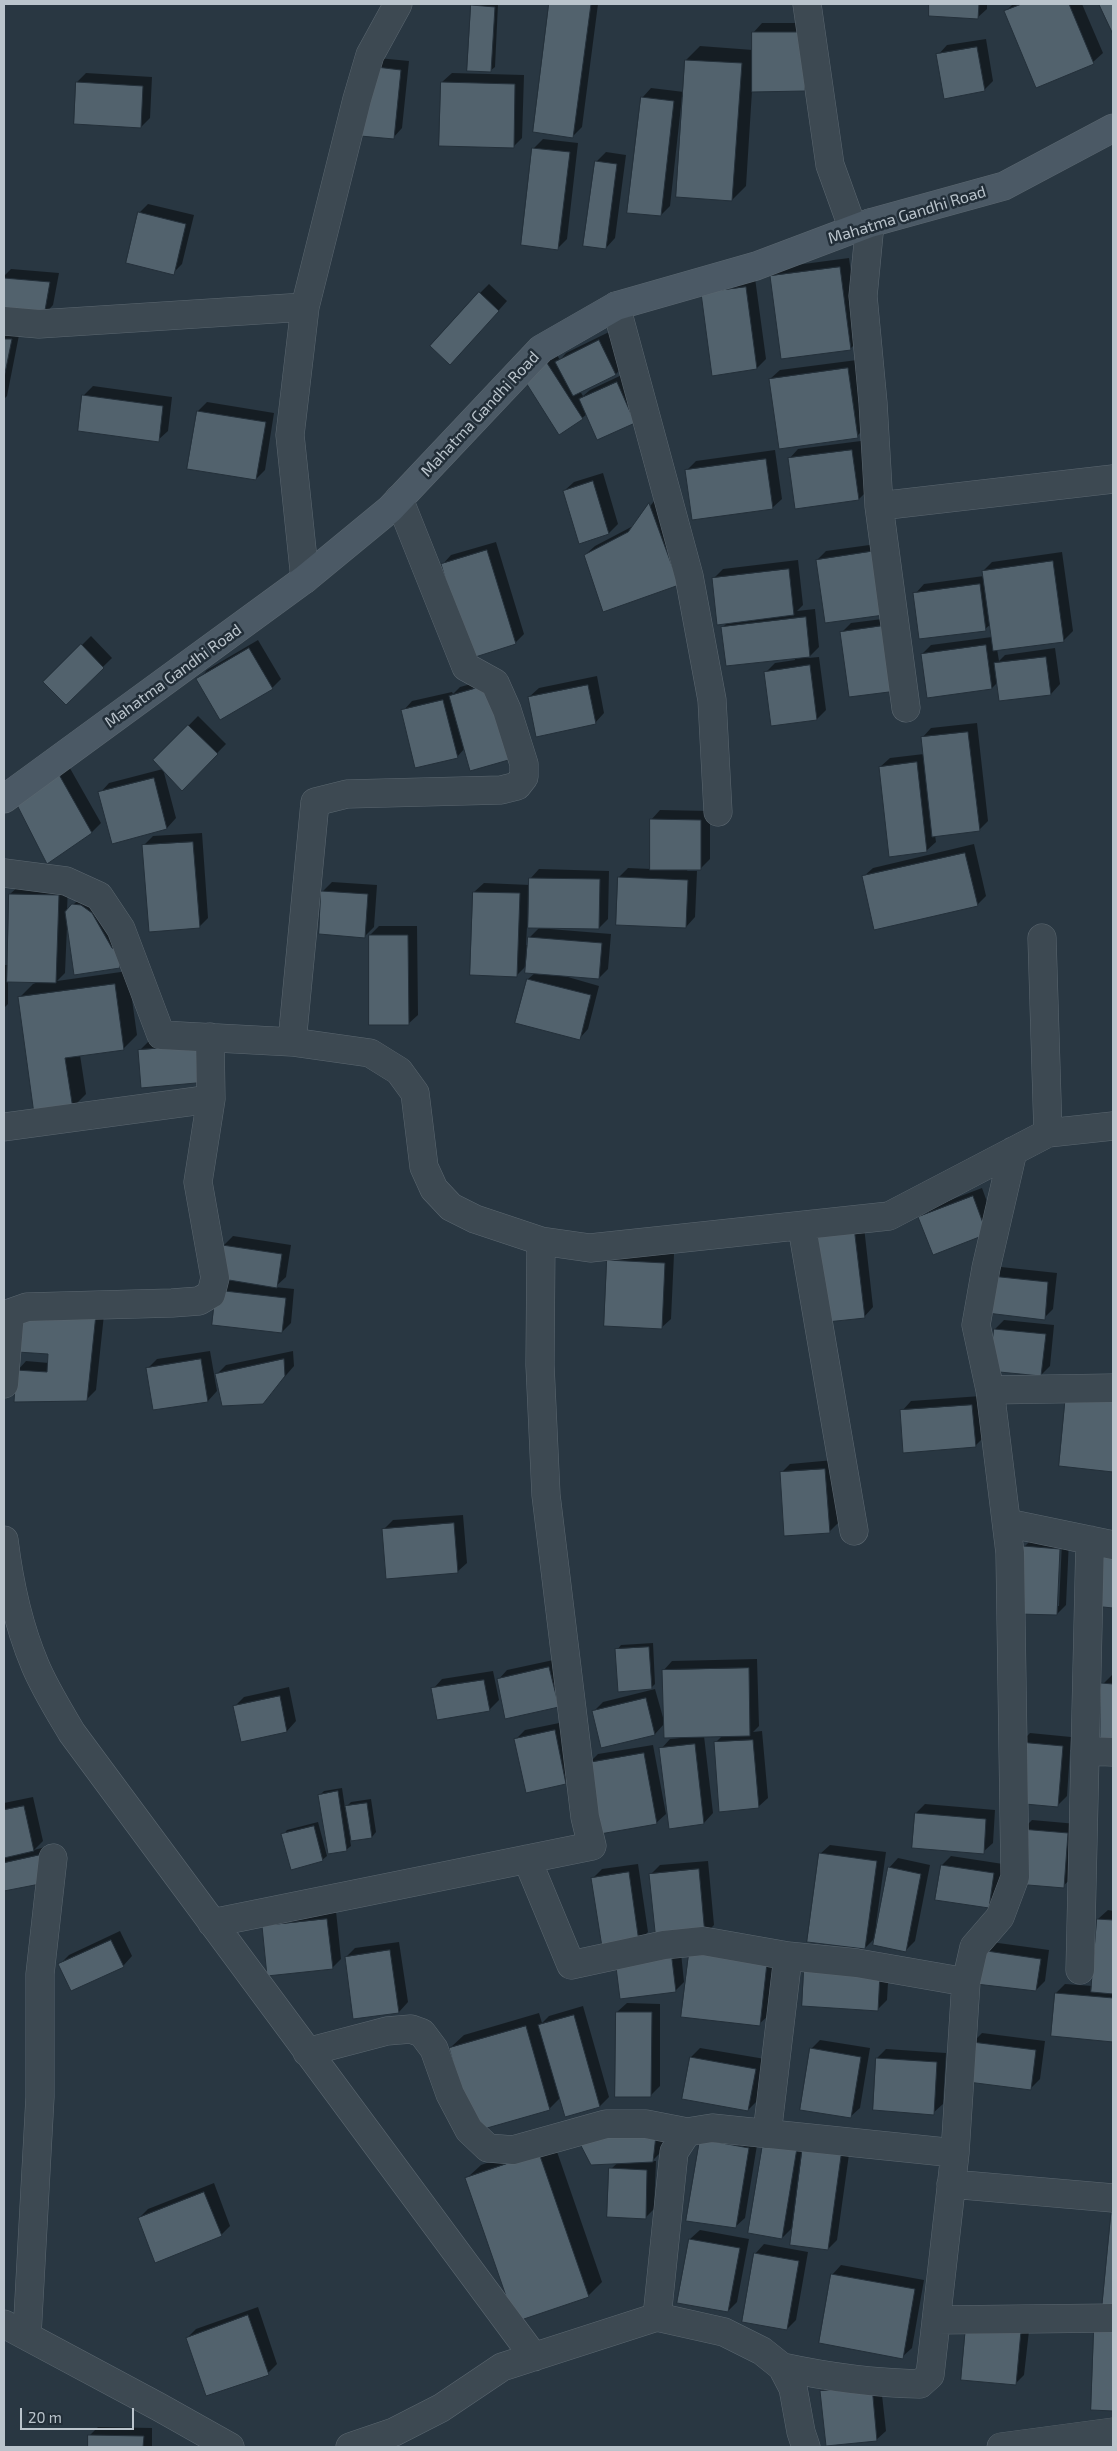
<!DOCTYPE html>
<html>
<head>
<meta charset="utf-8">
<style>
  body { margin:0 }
  #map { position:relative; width:1117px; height:2451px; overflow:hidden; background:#293742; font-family:"Exo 2",sans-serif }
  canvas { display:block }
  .frame { position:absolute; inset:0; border:5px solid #bac4cc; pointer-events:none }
  .scale { position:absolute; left:20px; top:2408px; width:114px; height:22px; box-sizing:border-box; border:2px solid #bac4cc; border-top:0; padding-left:6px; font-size:15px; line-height:18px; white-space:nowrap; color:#bac4cc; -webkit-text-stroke:4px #222e38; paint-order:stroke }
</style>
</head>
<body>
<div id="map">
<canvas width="1117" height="2451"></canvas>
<div class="frame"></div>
<div class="scale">20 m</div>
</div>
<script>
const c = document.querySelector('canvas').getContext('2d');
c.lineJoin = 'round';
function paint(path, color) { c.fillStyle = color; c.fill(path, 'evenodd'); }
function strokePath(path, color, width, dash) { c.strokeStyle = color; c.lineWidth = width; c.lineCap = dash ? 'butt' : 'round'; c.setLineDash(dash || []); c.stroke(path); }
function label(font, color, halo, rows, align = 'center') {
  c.font = font + ' "Exo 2",sans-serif'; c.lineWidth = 5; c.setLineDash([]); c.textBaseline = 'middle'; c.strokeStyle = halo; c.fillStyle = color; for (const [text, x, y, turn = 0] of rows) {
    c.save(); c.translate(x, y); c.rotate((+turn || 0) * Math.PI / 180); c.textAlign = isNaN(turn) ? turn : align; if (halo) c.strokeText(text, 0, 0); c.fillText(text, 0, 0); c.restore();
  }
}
const shadow = new Path2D(`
  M474 4H498L495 67 490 71 473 6Z
  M551 4H598L582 127 572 137 534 131Z
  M931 4H987V9L977 18 930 15Z
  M1013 4H1082L1103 53 1093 62 1036 86 1006 11Z
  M762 23H813V81L804 90 752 91 746 186 732 200 684 97H682L670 206 661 215 642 98 651 88 684 92 686 60 700 46 753 50V33Z
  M986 39 993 81 984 90 938 55 947 45Z
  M378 58 409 61 402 128 393 138Z
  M86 73 152 77 150 118 141 127 77 82Z
  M452 73 524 75 522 138 513 147 442 82Z
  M543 139 578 143 567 239 557 249 534 148Z
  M606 152 626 155 615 238 606 248 596 162Z
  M148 204 194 215 182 264 173 273 139 213Z
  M849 258 860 339 851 348 771 276 781 267Z
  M11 269 59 273 53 305 44 315 4 311V276Z
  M755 278 766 359 757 368 702 294Z
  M489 284 507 301 460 354 480 293Z
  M4 329 20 330 7 396 4 399Z
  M609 332 625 364 616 374 580 391 583 396 590 390 626 373 634 422 587 414 582 418 524 379 557 355 560 360 566 353Z
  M857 360 866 427 857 436 770 379 780 370Z
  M93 386 172 397 168 431 158 440 83 396Z
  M207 402 274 413 265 470 256 479 198 411Z
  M861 441 868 490 859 499 789 459 798 449Z
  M775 450 782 499 772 508 687 470 696 461Z
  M603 473 618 524 609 533 564 491 574 482Z
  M659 495 678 584 585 555 595 546 635 525Z
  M496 542 524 634 515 643 442 565 451 555Z
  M884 543 892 605 817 560 826 551Z
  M1062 552 1073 631 1064 640 997 649 999 661 1005 655 1055 648 1060 684 1051 694 998 682 992 688 922 654 931 645 992 637 991 624 985 629 915 594 924 584 984 576 983 571 992 562Z
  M798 560 803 605 797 611 815 609 819 647 808 658 819 657 826 710 817 719 766 672 775 663 795 660V658L723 627 728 622 713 579 723 569Z
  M898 617 906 680 842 632 851 623Z
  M91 636 112 658 66 703 45 682Z
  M258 640 281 679 272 688 198 680 207 670Z
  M500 676 465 748 457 757 403 711 412 701 452 692 453 694 460 687Z
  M597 676 604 713 595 723 529 697 539 688Z
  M198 716 226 744 182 789 155 760Z
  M977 723 988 821 979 830 935 835 936 842 926 851 880 767 890 758 924 754 922 738 931 728Z
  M67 763 101 823 92 832 16 801Z
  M163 769 176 818 167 828 100 793 109 783Z
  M660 810 710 811V859L700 869H688L687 871H697L695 917 686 927 619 877 628 868 651 869V820Z
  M202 833 208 918 199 927 143 846 153 836Z
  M974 844 986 896 977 905 863 877 873 868Z
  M539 869 609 871 608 919 599 928 550 927V929L611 934 608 969 599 978 561 975 599 986 588 1029 579 1039 528 979 535 973 527 965 516 976 474 892 484 883 530 885V879ZM527 927H540L529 938V945H526Z
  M332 882 377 885 374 927 364 937 323 891Z
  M20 885 68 886 67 911 82 896 129 958 119 967 67 926 65 973 57 981 128 971 137 1035 123 1049 80 1055 86 1094 72 1108 19 998 33 984 41 981 8 980V1004L4 1008V965H9L10 894Z
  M379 926H417L418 1015 408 1024 370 935Z
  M213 1036 207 1081 139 1051 149 1041Z
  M982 1188 995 1224 919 1217 929 1208Z
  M863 1218 873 1307 864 1317 817 1232Z
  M233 1236 291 1245 286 1277 275 1287 294 1289 291 1323 282 1332 214 1324 223 1246Z
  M618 1251 674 1254 671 1319 661 1328 609 1261Z
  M1001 1267 1057 1273 1053 1309 1044 1318 992 1276Z
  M105 1305 96 1390 87 1399 17 1371 26 1361 49 1363V1353Z
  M1004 1320 1054 1325 1050 1366 1041 1375 995 1329Z
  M210 1351 217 1391 208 1401 148 1368 157 1359Z
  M293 1351 294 1366 262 1403 217 1374 226 1365Z
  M1113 1388V1471L1060 1465Z
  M981 1396 984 1437 975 1446 902 1411 911 1401Z
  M834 1460 839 1522 829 1532 781 1473 790 1464Z
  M463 1515 467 1563 457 1572 384 1529 393 1520Z
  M1033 1538 1069 1540 1066 1605 1057 1614 1024 1547ZM1059 1542H1062L1059 1606H1056Z
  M653 1643 655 1684 651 1688 617 1650 621 1645Z
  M558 1659V1706L498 1680 507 1670Z
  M757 1659 759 1726 753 1732 762 1731 768 1798 758 1807 715 1743 722 1736H704L713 1813 704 1823 670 1827 661 1749 670 1739 680 1738V1736L664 1724 655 1734 602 1747 594 1711 603 1702 655 1689 664 1721 663 1671 672 1661Z
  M493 1671 499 1700 489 1710 433 1689 442 1679Z
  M1112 1675H1113V1743L1103 1684Z
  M289 1687 296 1721 287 1731 235 1706 244 1697Z
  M564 1722 575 1774 566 1783 527 1791 516 1739 525 1730Z
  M1030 1733 1071 1737 1067 1796 1057 1806 1020 1743Z
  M653 1745 666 1814 656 1823 589 1763 598 1754Z
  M342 1788 345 1808 351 1802 371 1799 376 1832 372 1837 350 1840 351 1846 346 1850 320 1795 324 1791Z
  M33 1797 43 1841 34 1850 49 1846 45 1881 4 1890V1803Z
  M925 1804 995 1810 993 1843 983 1852 916 1813Z
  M1032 1820 1077 1824 1073 1877 1063 1886 1022 1830Z
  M318 1822 327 1856 322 1860 283 1835 287 1830Z
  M830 1845 886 1852 876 1924H878L889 1868 898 1858 930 1865 915 1941 906 1950 876 1937 865 1948 820 1854Z
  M951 1856 1003 1864 998 1898 989 1907 942 1865Z
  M708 1861 714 1925 705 1934 650 1875 660 1865Z
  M638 1864 648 1932 639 1941 592 1879 602 1869Z
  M1108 1910 1113 1911V2040L1052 2035 1056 1993 1065 1984 1093 1986 1098 1919Z
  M336 1911 341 1959 332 1968 263 1926Z
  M120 1931 132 1956 123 1966 60 1964 69 1955Z
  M399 1942 408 2002 399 2012 346 1957 355 1948Z
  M991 1942 1049 1950 1045 1981 1036 1990 977 1983Z
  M680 1943 684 1982 675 1991 621 1998Z
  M777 1945 769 2015 759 2024 683 2016Z
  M889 1965 887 2000 878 2009 804 2005Z
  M627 2003 660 2004V2086L650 2096 617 2012Z
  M583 2006 609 2097 600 2106 566 2116 560 2098 549 2109 450 2048 464 2035 539 2013 542 2023 549 2016Z
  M982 2033 1045 2041 1040 2079 1031 2088 973 2042Z
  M820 2040 870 2048 860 2108 850 2117 811 2049Z
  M700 2048 765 2059 757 2101 748 2110 691 2057Z
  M886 2049 946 2053 943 2104 933 2113 877 2058Z
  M665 2118 662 2151 652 2161H656L654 2209 645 2218 611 2169Z
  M758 2139 745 2218 735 2227 701 2140Z
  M553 2140 602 2282 588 2296 467 2178 481 2165Z
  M851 2140 837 2240 828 2249 794 2226 782 2238 764 2143Z
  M214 2183 230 2226 221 2235 139 2218 148 2209Z
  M1113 2206V2308L1104 2307Z
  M700 2230 749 2239 737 2302 728 2311 690 2239Z
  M764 2244 808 2252 796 2320 787 2329 755 2254Z
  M841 2265 924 2280 912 2348 902 2357 832 2275Z
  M258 2307 277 2364 268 2373 187 2338 196 2329Z
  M1113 2321V2410L1092 2409Z
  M1030 2322 1024 2375 1015 2384 962 2379Z
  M880 2377 886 2431 876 2440 821 2391 831 2382Z
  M98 2427 152 2428V2447H89V2436Z`);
const building = new Path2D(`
  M549 4H591L573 138 533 132Z
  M929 4H979L978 19 929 16Z
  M1022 4H1069L1094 64 1036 88 1004 11Z
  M1099 4H1113V34Z
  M471 5 495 7 491 72 467 71Z
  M752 32H804L805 91 752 92Z
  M977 47 985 91 944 99 936 54Z
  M685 60 742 63 732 201 676 197Z
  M368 66 401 70 394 139 360 136Z
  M76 82 143 86 141 128 74 124Z
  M441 82 515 84 514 148 439 146Z
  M641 97 674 101 661 216 627 213Z
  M532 148 570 152 558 250 521 245Z
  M595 161 617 164 606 249 583 246Z
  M138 212 186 224 174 275 126 263Z
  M840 267 851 350 781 359 770 276Z
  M4 278 50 282 44 316 4 312Z
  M746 287 757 369 712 376 701 293Z
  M479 292 499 311 450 365 430 346Z
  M4 339H12L4 378Z
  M599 340 616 375 573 396 555 362Z
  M547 363 583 419 559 435 523 378Z
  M848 368 858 438 779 449 769 379Z
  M617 382 635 423 597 440 579 399Z
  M82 395 163 406 159 442 78 431Z
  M197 411 266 422 256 480 187 469Z
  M852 450 859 500 795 509 788 458Z
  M766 459 773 509 692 520 685 470Z
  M593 481 609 534 579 544 563 491Z
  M649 503 679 585 603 612 584 555 628 532Z
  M487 550 516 644 469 659 441 564Z
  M875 551 884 615 825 623 816 560Z
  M1053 561 1064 642 993 651 982 571Z
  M789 569 794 615 717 625 712 578Z
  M980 584 986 631 919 639 913 593Z
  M806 617 810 657 726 666 721 627Z
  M889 625 897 691 849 697 840 632Z
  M81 644 104 668 66 705 43 682Z
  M986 645 992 689 927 698 921 654Z
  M249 648 273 689 220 720 196 679Z
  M1046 657 1051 695 999 701 994 663Z
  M810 665 817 720 771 726 764 672Z
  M491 684 512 759 470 771 449 696Z
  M588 685 596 724 536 737 528 697Z
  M443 700 458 758 415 768 401 710Z
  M188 725 218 754 182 791 153 760Z
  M968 732 980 831 932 837 921 737Z
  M917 762 927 852 889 857 879 767Z
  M57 771 92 833 47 864 15 801Z
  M154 778 167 829 112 844 98 792Z
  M650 819 701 820V870H650Z
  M193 842 200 928 149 932 142 845Z
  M965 853 978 906 874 930 862 876Z
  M618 877 688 880 686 928 616 925Z
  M529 878 600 879 599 929 528 928Z
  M321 891 368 894 365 938 319 934Z
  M473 892 520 893 517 977 470 975Z
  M9 894 59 895 56 983 7 982Z
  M72 904 81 905 92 913 112 948 118 950 120 968 74 975 65 912Z
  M369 935H408L409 1025H369Z
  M528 937 602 943 599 979 525 973Z
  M527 979 591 995 580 1040 515 1023Z
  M115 984 124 1050 65 1058 73 1109 34 1114 18 997Z
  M205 1045 207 1082 141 1088 138 1050Z
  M973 1196 987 1234 933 1255 918 1217Z
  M854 1227 865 1318 827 1322 816 1232Z
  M222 1245 282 1254 277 1288 217 1278Z
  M607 1260 665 1263 662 1329 604 1326Z
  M991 1276 1048 1282 1045 1320 987 1313Z
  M216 1290 286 1298 282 1333 212 1325Z
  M19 1312 96 1314 87 1401 14 1402 16 1370 47 1372 48 1354 17 1352Z
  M994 1329 1046 1334 1041 1376 989 1371Z
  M201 1359 208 1402 153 1410 146 1368Z
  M284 1359 285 1376 263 1404 222 1406 215 1374Z
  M1066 1393 1113 1398V1472L1059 1466Z
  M972 1405 976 1447 903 1453 900 1410Z
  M825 1469 830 1533 784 1536 780 1472Z
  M454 1523 458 1573 386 1579 382 1529Z
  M1023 1546 1060 1549 1057 1615 1019 1614Z
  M1099 1556 1113 1558V1608L1093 1606Z
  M649 1647 652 1689 618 1692 615 1649Z
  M549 1667 559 1707 505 1719 497 1679Z
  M749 1668 750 1736 664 1738 662 1670Z
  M484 1680 490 1711 437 1720 431 1688Z
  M1101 1683 1113 1684V1744H1100Z
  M280 1696 287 1732 241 1742 233 1706Z
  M646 1698 655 1735 601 1748 592 1711Z
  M555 1730 566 1784 526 1793 514 1739Z
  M753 1740 759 1808 719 1812 714 1742Z
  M1019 1742 1063 1746 1058 1807 1014 1803Z
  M695 1744 704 1824 669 1829 659 1748Z
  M644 1753 657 1824 600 1834 587 1763Z
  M338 1791 347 1851 328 1854 318 1795Z
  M367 1803 372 1838 351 1841 345 1806Z
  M24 1806 34 1851 4 1858V1810Z
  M915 1813 986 1819 984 1854 912 1848Z
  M314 1826 323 1861 291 1870 281 1834Z
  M1021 1829 1068 1833 1064 1888 1016 1884Z
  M819 1853 877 1861 865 1949 807 1942Z
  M40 1855 45 1883 4 1891V1863Z
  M941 1865 994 1873 989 1908 935 1900Z
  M888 1867 921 1874 906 1952 873 1945Z
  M699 1869 705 1935 656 1941 649 1874Z
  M629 1872 639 1942 602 1947 591 1878Z
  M327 1919 333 1969 267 1976 262 1926Z
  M1097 1919 1113 1920V1994L1091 1992Z
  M111 1940 124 1967 71 1991 58 1964Z
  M690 1945 768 1954 760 2026 681 2017Z
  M390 1950 399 2013 353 2019 345 1957Z
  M980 1950 1041 1959 1036 1991 976 1984Z
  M671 1951 676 1992 620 1999 615 1959Z
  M804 1969 880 1974 878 2011 802 2006Z
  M1055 1993 1113 1998V2042L1051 2036Z
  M616 2012H652L651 2097H615Z
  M574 2015 600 2107 565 2117 538 2025Z
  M526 2026 550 2110 473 2132 449 2048Z
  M972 2042 1036 2050 1031 2090 968 2082Z
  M810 2048 861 2057 851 2118 800 2110Z
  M690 2057 756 2069 748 2111 682 2099Z
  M876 2058 937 2062 934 2115 873 2110Z
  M657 2126 653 2162 591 2165 579 2142Z
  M700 2139 749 2148 736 2228 686 2221Z
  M763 2143 797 2148 782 2239 748 2233Z
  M803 2144 842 2149 828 2250 790 2245Z
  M539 2153 589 2297 515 2322 465 2178Z
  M609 2168 647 2170 646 2219 607 2217Z
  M204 2192 222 2236 155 2263 138 2218Z
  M1112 2205 1113 2206V2309L1102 2308Z
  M689 2239 740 2248 728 2312 677 2303Z
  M754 2253 799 2261 787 2330 742 2322Z
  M831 2274 915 2289 903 2359 819 2343Z
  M248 2315 269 2375 206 2396 186 2338Z
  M966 2325 1021 2331 1016 2385 961 2380Z
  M1094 2329 1113 2330V2411L1091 2410Z
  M872 2386 877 2441 826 2446 820 2391Z
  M88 2435 144 2436 143 2447H88Z`);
const minor = new Path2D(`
  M807 4 830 165 853 229
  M870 223 863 296 873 403 879 506 906 708
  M616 306 689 576 712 700 718 812
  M4 321 39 324 305 307
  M879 506 1113 479
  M305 579 290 435 305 307 357 99 370 55 398 4
  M4 873 66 881 99 896 121 929 161 1035 292 1042 370 1053 399 1071 415 1093 424 1167 434 1189 451 1207 475 1219 541 1241 590 1248 889 1216 1048 1133 1113 1126
  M1042 938 1048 1133
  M292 1042 315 802 347 794 501 790 517 786 524 777V764L507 710 495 683 466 667 399 499
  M4 1127 211 1099
  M802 1227 854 1531
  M4 1384 10 1313 27 1307 172 1303 199 1301 211 1294 215 1278 198 1182 211 1099 210 1037
  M990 1390 1113 1388
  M1007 1523 1113 1545
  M4 1540C9 1581 19 1627 35 1665 45 1689 59 1711 72 1733L534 2357
  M1085 1751 1113 1752
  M527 1859 571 1965 664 1945 703 1941 788 1956 857 1963 966 1982
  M212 1923 592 1846 585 1817 546 1495 540 1365 541 1241
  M1080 1970 1090 1540
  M307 2052 387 2031 411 2029 422 2033 434 2049 450 2094 469 2130 488 2148 513 2150 606 2124H646L687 2132
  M767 2134 788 1956
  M951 2184 1113 2198
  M657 2317 674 2152 687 2132 712 2128 955 2153
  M937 2320 1113 2318
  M4 2324 159 2407 230 2447
  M27 2336 40 2097V1974L53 1858
  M782 2367C828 2377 873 2383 920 2384L930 2375 955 2153 966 1982 974 1947 1000 1917 1015 1877 1010 1553 990 1390 976 1325 986 1268 1013 1151
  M350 2447 394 2432 441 2408 502 2367 657 2317 724 2332 762 2351 782 2367 793 2388 801 2432 806 2447
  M1001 2447 1113 2432`);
const secondary = new Path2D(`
  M4 799 305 579 390 509 541 349 616 306 756 266 870 223 1004 186 1113 128`);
const streetNames = [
  ["Mahatma Gandhi Road",907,215,-17],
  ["Mahatma Gandhi Road",480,414,-47],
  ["Mahatma Gandhi Road",173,676,-36]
];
paint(shadow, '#0007');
paint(building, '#52626d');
strokePath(building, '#24303a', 1);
strokePath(minor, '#5b6770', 29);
strokePath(secondary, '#5b6770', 29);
strokePath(minor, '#3d4952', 28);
strokePath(secondary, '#4b5965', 28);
label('16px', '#bac4cc', '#222e38', streetNames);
</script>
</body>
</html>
